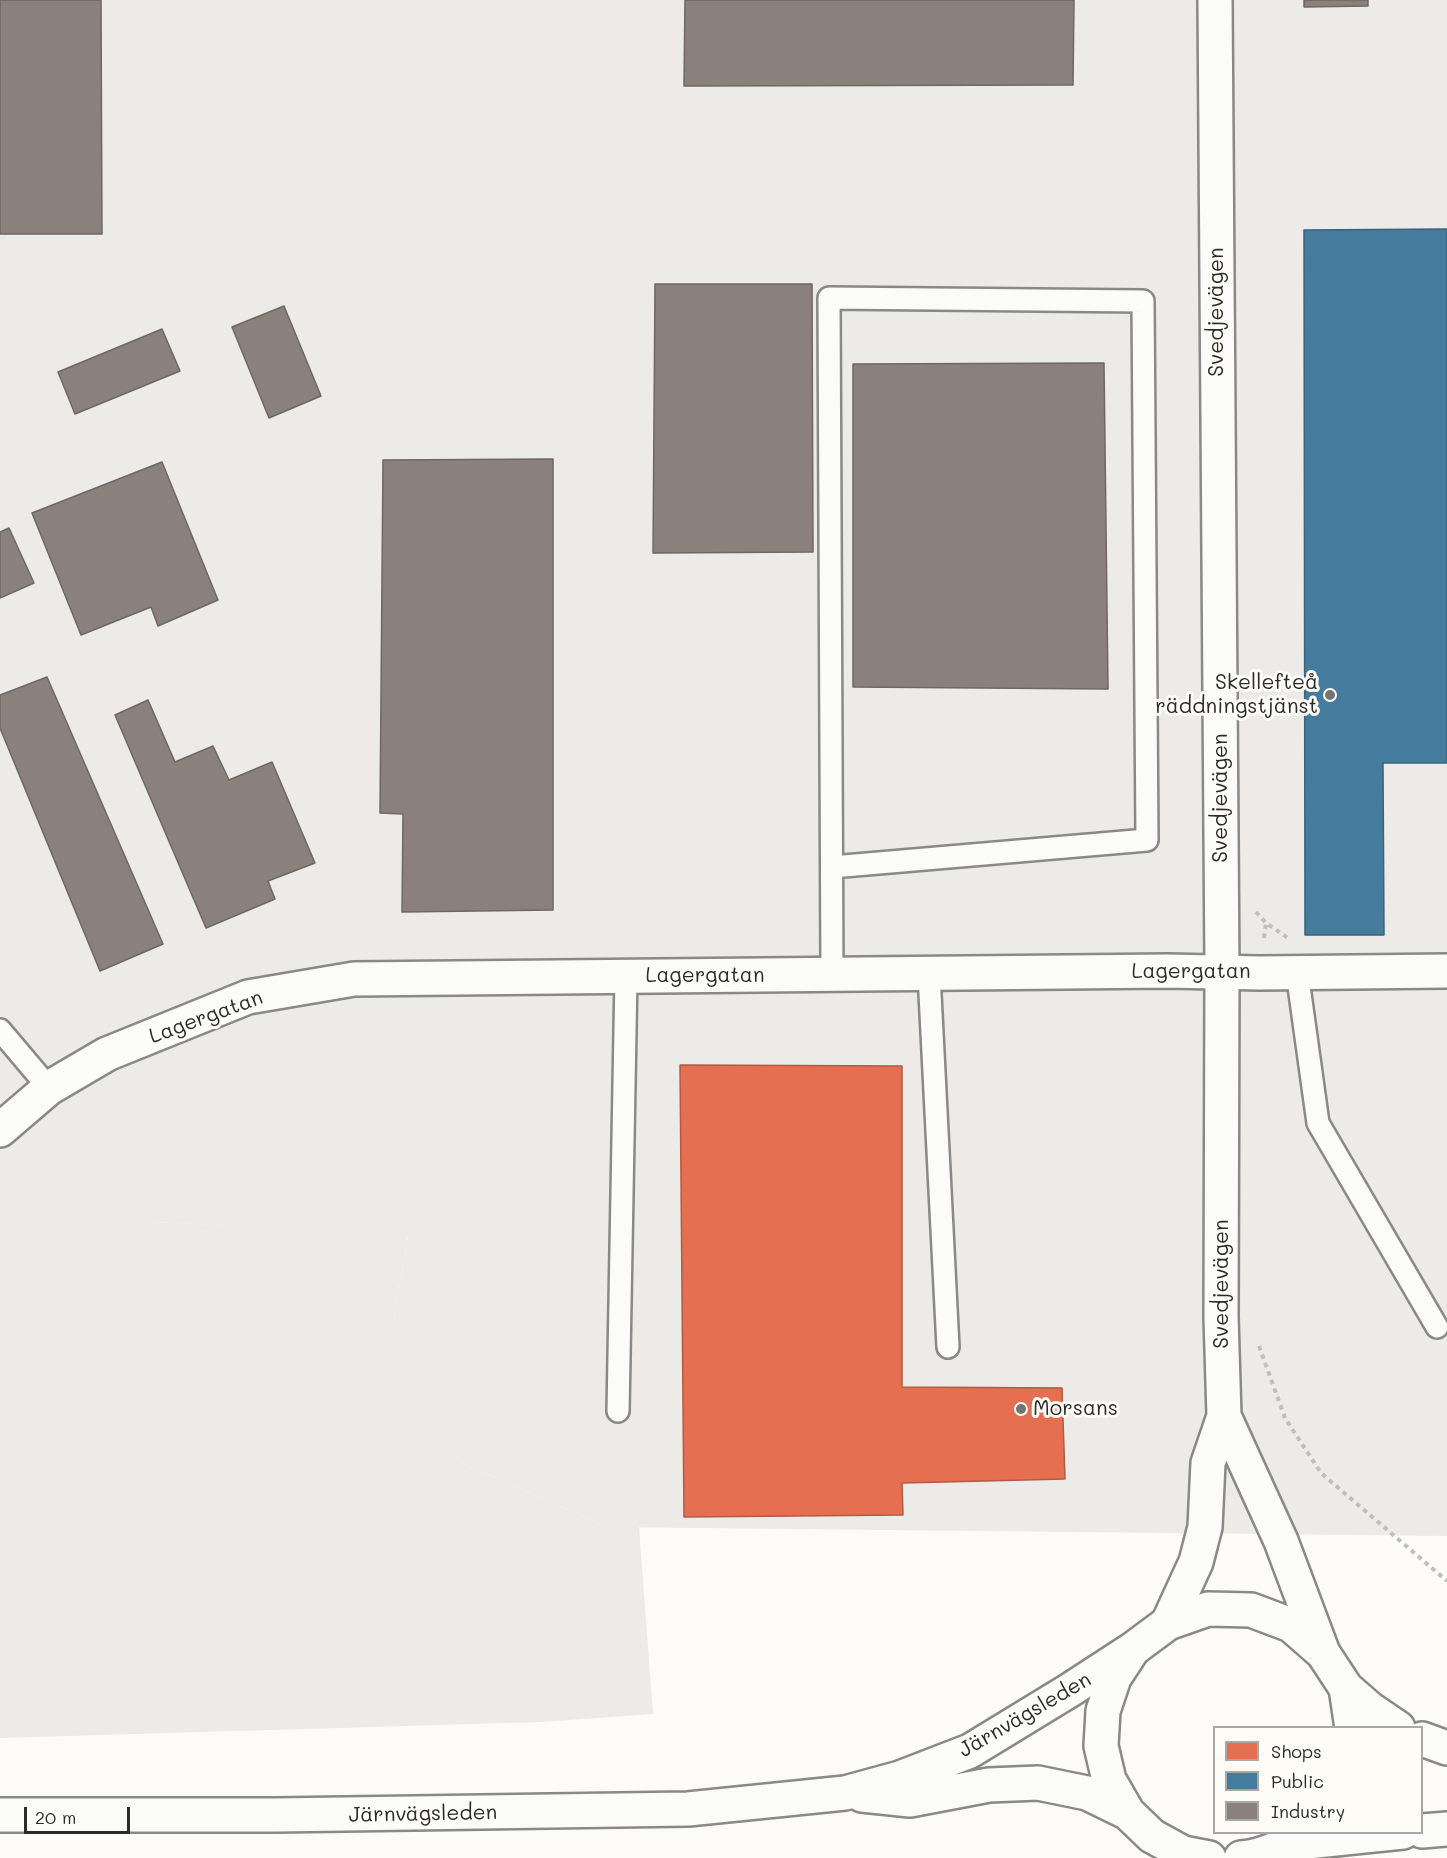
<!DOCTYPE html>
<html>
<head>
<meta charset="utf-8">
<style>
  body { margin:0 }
  #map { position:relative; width:1447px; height:1858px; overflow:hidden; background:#fcfbf8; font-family:Mali,sans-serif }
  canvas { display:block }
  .legend { position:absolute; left:1213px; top:1726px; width:210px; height:108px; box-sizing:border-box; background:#fdfcf7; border:2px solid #a9a8a5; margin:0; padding:8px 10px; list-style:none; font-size:18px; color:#2b2b2b }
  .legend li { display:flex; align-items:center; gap:12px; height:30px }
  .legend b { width:30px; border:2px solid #a9a8a5 }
  .scale { position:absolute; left:24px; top:1807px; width:106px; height:27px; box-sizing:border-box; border:3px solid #2b2b2b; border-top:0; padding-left:8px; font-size:18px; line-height:21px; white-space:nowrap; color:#2b2b2b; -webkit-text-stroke:4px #fdfcf7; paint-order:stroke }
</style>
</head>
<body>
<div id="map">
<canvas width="1447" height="1858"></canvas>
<ul class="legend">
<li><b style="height:16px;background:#e76f51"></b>Shops</li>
<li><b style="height:16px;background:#457b9d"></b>Public</li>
<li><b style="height:16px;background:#8a817c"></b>Industry</li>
</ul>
<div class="scale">20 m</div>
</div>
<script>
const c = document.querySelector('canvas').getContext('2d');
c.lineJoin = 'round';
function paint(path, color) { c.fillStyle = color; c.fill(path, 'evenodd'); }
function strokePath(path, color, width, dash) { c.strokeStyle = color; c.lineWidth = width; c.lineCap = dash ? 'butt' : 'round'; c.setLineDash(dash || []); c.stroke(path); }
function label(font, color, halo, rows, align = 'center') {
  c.font = font + ' Mali,sans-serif'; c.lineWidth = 6; c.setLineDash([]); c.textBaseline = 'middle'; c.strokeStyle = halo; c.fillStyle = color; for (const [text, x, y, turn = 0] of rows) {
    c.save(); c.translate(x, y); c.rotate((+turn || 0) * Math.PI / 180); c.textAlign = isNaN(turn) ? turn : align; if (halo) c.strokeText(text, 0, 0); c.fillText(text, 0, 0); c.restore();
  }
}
const built = new Path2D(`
  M0 0H1447V1536L607 1527 462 1463 393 1324 408 1236 155 1222 0 1353Z`);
const green = new Path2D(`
  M212 0H496L494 169 204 227 189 183Z
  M155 1222 408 1235 393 1324 462 1463 607 1527H639L653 1714 541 1722 0 1738V1353Z`);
const shops = new Path2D(`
  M680 1065 902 1066V1387L1062 1388 1065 1479 902 1483 903 1515 684 1517Z`);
const public = new Path2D(`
  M1447 229V763H1383L1384 935H1305L1304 230Z`);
const industry = new Path2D(`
  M0 0H101L102 234H0Z
  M685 0H1074L1073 85 684 86Z
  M1304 0H1368V6L1304 7Z
  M655 284H812L813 552 653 553Z
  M284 306 321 396 269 418 232 327Z
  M162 329 180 371 75 414 58 372Z
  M1104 363 1108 689 853 687V364Z
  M553 459V910L402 912 403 814 380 813 383 460Z
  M162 462 218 600 158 626 151 607 81 635 32 513Z
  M9 528 34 583 0 598V532Z
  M47 677 163 944 100 971 0 728V695Z
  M148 700 175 762 213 746 229 780 272 762 315 863 268 881 275 899 206 928 115 715Z`);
const path = new Path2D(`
  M1256 912 1266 923 1288 938
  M1264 938 1266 923
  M1259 1346 1285 1418 1321 1473 1447 1581`);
const lane = new Path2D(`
  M832 867 1147 840 1143 301 829 298 832 975
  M1297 972 1318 1123 1437 1327
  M929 974 948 1347
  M0 1030 49 1088
  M618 1411 626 976`);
const street = new Path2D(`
  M0 1130 49 1088 107 1054 248 997 354 979 1168 971 1260 973 1447 971`);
const secondary = new Path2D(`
  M1224 1416 1281 1541 1323 1653
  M1168 1623 1196 1562 1205 1527 1208 1463 1224 1416 1221 1317 1222 971 1215 0`);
const primary = new Path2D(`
  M1346 1688 1370 1709 1398 1728
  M1422 1739 1447 1748
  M862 1795 910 1800 989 1785 1038 1783 1087 1793 1128 1813
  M0 1815H276L688 1809 845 1793 900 1778 970 1751 1070 1690 1133 1649
  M1422 1831 1447 1829
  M1288 1844 1403 1832
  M1209 1858 1183 1853 1152 1836 1128 1813 1109 1780 1101 1746 1103 1711 1114 1678 1133 1649 1168 1623 1208 1609 1251 1610 1291 1625 1323 1653 1346 1688 1352 1728
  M1241 1858C1264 1856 1284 1847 1303 1832`);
const markers = [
  [1330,695,6,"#747473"],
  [1021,1409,6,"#747473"]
];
const streetNames = [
  ["Svedjevägen",1217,312,-90],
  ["Svedjevägen",1221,798,-90],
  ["Lagergatan",1191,972],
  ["Lagergatan",705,976],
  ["Lagergatan",206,1017,-20],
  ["Svedjevägen",1222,1284,-90],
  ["Järnvägsleden",1025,1715,-30],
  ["Järnvägsleden",423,1814,-1]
];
const poiNames = [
  ["Skellefteå",1318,683],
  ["räddningstjänst",1318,707],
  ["Morsans",1033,1409,"left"]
];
paint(built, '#ecebe7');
paint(green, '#ecebe8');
paint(shops, '#e76f51');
strokePath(shops, '#af5b46', 1.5);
paint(public, '#457b9d');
strokePath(public, '#3d637b', 1.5);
paint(industry, '#8a817c');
strokePath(industry, '#6e6764', 1.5);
strokePath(lane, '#898987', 26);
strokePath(street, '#898987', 38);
strokePath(secondary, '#898987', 38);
strokePath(primary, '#898987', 38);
strokePath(path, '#c0bfbc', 4, [4.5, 4.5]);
strokePath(lane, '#fbfbf9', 21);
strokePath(street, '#fbfbf9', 33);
strokePath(secondary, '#fbfbf9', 33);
strokePath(primary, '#fbfbf9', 33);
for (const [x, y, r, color] of markers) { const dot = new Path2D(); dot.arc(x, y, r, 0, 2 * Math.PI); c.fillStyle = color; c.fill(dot); strokePath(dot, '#fdfcf7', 2); }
label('21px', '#2b2b2b', '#fdfcf7', streetNames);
label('21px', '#2b2b2b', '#fdfcf7', poiNames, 'right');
</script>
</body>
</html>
